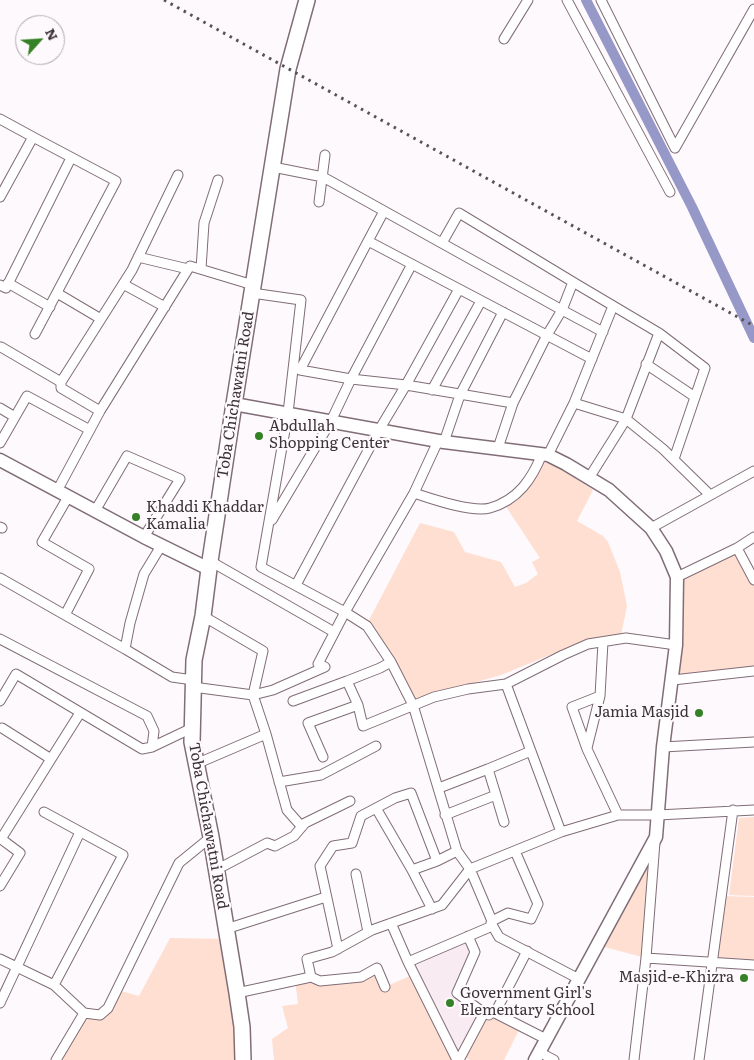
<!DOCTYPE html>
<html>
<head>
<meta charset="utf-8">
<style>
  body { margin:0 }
  #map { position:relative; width:754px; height:1060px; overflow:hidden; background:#fef9fc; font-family:Literata,serif }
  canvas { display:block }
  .north { position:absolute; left:15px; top:15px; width:50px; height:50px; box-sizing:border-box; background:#fef9fc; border:1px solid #b0aaae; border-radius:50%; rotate:64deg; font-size:14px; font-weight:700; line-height:20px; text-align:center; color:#3c3338 }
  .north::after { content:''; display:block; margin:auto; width:18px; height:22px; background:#368027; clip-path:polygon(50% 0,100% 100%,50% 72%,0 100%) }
</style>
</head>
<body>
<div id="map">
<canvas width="754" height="1060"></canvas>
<div class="north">N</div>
</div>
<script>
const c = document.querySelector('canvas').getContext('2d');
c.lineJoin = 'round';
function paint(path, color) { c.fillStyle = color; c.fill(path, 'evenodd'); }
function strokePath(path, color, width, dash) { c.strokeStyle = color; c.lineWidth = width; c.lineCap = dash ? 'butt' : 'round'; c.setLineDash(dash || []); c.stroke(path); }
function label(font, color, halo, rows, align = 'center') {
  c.font = font + ' Literata,serif'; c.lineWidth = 4.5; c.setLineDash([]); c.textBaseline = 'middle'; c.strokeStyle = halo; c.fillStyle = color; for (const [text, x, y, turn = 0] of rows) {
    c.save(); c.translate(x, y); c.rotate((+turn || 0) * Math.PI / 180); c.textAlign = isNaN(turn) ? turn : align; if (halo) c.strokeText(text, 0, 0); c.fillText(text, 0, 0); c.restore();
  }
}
const built = new Path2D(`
  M468 936 475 952 458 993 484 1013 457 1060 408 962Z`);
const green = new Path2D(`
  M543 462 560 468 593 490 577 521 603 536 608 542 620 572 627 606 621 635 587 640 501 675 414 700 393 657 368 622 420 523 454 532 465 552 501 562 515 587 526 583 538 574 532 562 540 558 505 505Z
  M735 549 754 583V671L673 680 677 577Z
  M754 817V896L729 895 739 818Z
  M656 837 646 958 597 945Z
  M723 896 754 897V964L714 961Z
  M170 938 228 939 243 1060H56L84 1013 100 1015 117 990 139 996Z
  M377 968 385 987 414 974 457 1060H274L272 1039 288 1028 282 1006 298 1004 295 980 361 977Z
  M484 1013H495L521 1026 504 1060H470L461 1055Z`);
const canal = new Path2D(`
  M586 0 692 207 754 338`);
const street = new Path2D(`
  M567 0 670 192
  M601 0 675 148
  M504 39 528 0
  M0 119 33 137
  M675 148 754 9
  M273 167 323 177 562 310 547 335 513 403 406 385 379 430 296 585
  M0 197 33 137 116 181 35 334
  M319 202 325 155
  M368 241 384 211
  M442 243 459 213 573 282
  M138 257 188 269
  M412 264 351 379 300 370 368 241 592 359
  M201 269 204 223 218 180
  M8 283 50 307
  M123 284 165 307
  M0 285 6 288 71 158
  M57 293 101 319
  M252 293 301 300 288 413 261 567 345 612 367 626 391 662 413 705 457 851
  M603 332 562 310 573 282 659 333 705 368 674 459
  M1 347 61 382
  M646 364 695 397
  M432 390 481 301
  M574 403 613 306
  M0 408 15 417
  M100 411 61 388V382L132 270 178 175
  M444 442 460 395 503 312
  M0 443 27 396 90 430
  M498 448 513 403
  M548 455 574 403 626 419 663 449 709 494
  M589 478 626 419 659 333
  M57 491 100 411 190 266 253 285
  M414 493C432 499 472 513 490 508 518 500 532 479 542 454
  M68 497 42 542 89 569 65 615 125 649
  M95 511 127 456 180 479 144 537
  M272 520 331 421 351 379 406 385 459 289
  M0 527 2 528
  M651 528 754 471
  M161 546 144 574 130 623 125 649 172 677 193 680
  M737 548 754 537
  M210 561 334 632
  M677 577 737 548 754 580
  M0 578 65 615
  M203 616 263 651 253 695 266 734
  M0 639 147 716 154 731 152 747 142 749 16 674 0 701
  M673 680 754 671
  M506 684 561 832
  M193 687 253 695 273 690 325 667 318 664 345 612 414 493 438 441
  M600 696 572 707 587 749 618 815
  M293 701 347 681
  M358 705 347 681 380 668 391 662
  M2 728 51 759 80 713
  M152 747 192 728
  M663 747 754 742
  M587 748 600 696 603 642
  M323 757 308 723 358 705 363 726 434 697 468 689 506 684 563 655 588 644 626 638 676 645
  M196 764 266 734 287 810 302 827
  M488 769 531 751
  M279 782 321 775 376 746
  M439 788 488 769 496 795
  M376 808 412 870
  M44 812 123 855 54 985
  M445 815 496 795 504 822
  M0 838 20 853 0 886
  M1 839 51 759
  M216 870 267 843 275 846 294 836 305 823 350 801
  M356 874 368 932
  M492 921 508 913 531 919 538 904 515 851
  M391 923 408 962 457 1060
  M491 923 499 937 579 979
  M226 929 326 897
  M468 936 475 952 457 993 484 1013
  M338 949 320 866 333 846 352 843 361 816 395 798 411 793 437 861 412 870 432 909
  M527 951 495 1013 546 1039
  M646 958 754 965
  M0 959 54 985 84 1013 56 1060
  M408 962 490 927 492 921 470 869 457 851 437 861
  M311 977 320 981 361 977 377 968 385 987
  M237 993 311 977 307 959 332 952 372 930 442 905 470 869 561 832 618 815H658L754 810
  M0 1003 80 832
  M84 1013 100 1015 108 1008 179 863 211 837
  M539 1052 554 1060
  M459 1060 484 1013 489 1015
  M634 1060 646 958 655 842
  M699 1060 733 810`);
const secondary = new Path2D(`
  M234 404 444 442 548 455 566 464 609 490 651 528 666 551 677 577 676 645 663 747 656 837 535 1060
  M0 460 144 537 209 569`);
const primary = new Path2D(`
  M243 1060 242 1027 237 993 211 837 192 742 194 660 203 616 210 561 234 404 288 69 307 0`);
const rail = new Path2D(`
  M164 0 754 326`);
const markers = [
  [259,436,5,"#368027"],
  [136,517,5,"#368027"],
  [699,713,5,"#368027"],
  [744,978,5,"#368027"],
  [450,1003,5,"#368027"]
];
const streetNames = [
  ["Toba Chichawatni Road",236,395,-81],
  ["Toba Chichawatni Road",208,826,80]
];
const poiNames = [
  ["Abdullah",269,427],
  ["Shopping Center",269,444],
  ["Khaddi Khaddar",146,508],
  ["Kamalia",146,525],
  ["Jamia Masjid",689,713,"right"],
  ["Masjid-e-Khizra",734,978,"right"],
  ["Government Girl's",460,994],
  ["Elementary School",460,1011]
];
paint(built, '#f8ebf2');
paint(green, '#fedfd1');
strokePath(canal, '#9699c8', 10);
strokePath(street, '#806d77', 11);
strokePath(secondary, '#806d77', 15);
strokePath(primary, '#806d77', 18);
strokePath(street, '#fff', 9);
strokePath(secondary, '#fff', 12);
strokePath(primary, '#fff', 15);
strokePath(rail, '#595155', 3, [2.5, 5]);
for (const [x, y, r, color] of markers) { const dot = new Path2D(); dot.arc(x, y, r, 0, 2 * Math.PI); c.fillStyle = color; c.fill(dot); strokePath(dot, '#fef9fc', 2); }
label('15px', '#3c3338', '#fef9fc', streetNames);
label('15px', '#3c3338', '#fef9fc', poiNames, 'left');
</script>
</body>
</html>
